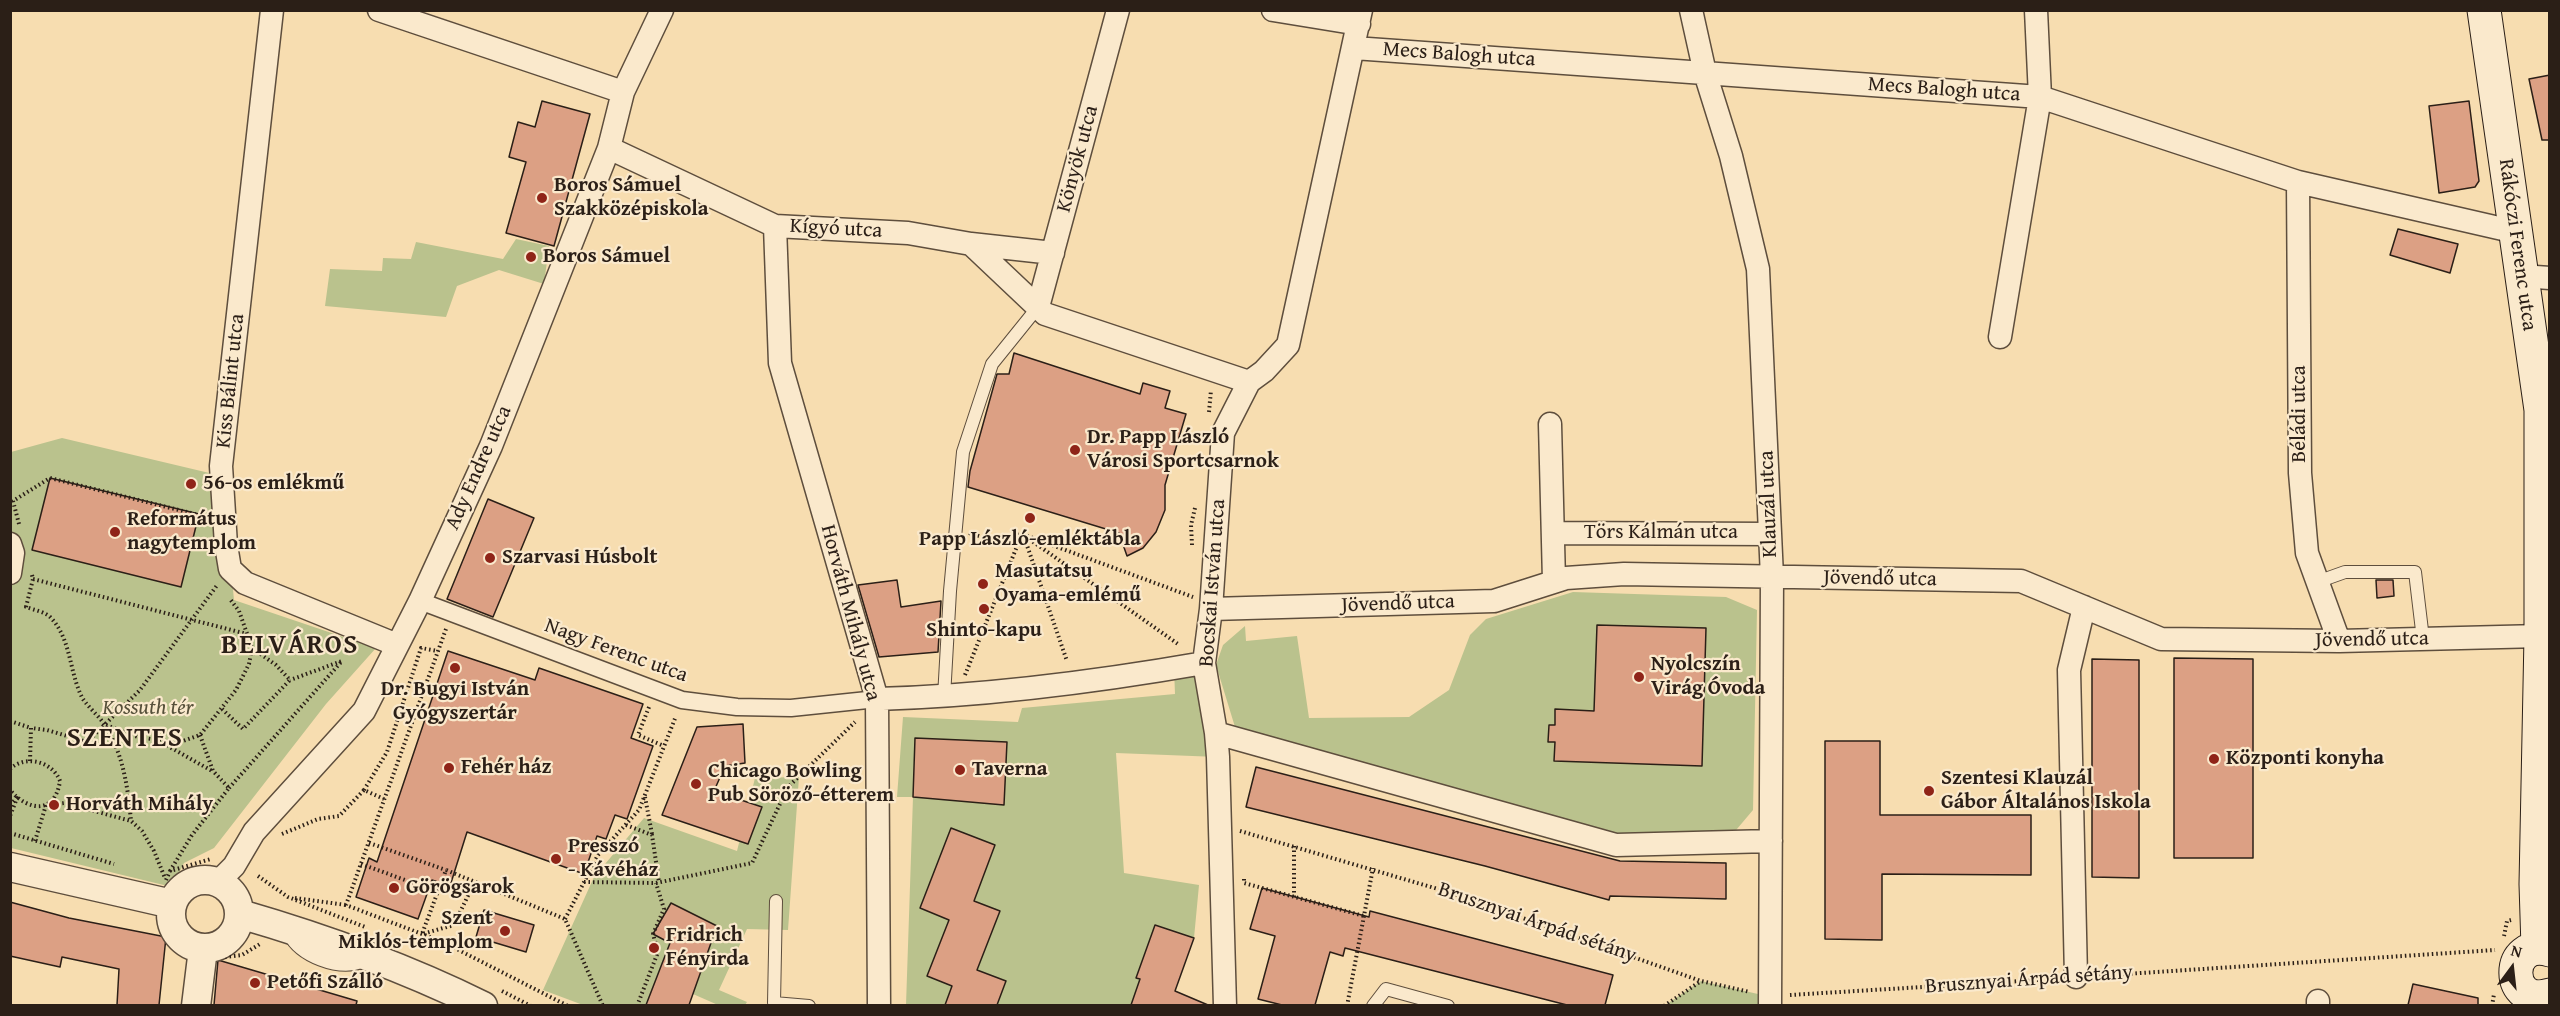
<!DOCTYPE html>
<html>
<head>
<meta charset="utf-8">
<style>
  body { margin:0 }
  #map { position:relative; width:2560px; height:1016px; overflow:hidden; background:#f7ddb0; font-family:"Gentium Book Plus",serif }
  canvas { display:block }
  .frame { position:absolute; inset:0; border:12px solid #2b1f17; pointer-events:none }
  .north { position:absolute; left:2482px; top:938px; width:60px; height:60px; -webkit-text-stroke:4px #fae9cc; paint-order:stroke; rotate:15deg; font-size:16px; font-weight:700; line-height:24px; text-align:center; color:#2b1f17 }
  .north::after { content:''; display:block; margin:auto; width:21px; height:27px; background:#2b1f17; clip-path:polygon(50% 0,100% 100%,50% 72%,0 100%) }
</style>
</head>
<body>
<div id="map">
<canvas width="2560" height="1016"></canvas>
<div class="frame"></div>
<div class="north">N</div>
</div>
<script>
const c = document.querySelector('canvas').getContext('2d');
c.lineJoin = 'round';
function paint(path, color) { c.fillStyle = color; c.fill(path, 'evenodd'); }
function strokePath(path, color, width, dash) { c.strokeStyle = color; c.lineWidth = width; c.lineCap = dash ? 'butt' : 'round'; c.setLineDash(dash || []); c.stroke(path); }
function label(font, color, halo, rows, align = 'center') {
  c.font = font + ' "Gentium Book Plus",serif'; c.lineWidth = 4.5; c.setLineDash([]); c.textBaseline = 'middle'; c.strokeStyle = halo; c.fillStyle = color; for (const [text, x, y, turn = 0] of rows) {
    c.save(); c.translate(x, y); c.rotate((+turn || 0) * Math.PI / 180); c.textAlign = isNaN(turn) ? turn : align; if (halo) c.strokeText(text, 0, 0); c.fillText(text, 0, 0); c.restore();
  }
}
const green = new Path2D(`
  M516 239 549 246 544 284 499 270 457 286 446 317 325 306 330 269 382 271 383 258 411 259 416 242 503 259Z
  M62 438 222 476 234 600 376 648 326 704 214 848 184 863 172 887 11 848V452Z
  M1573 592 1726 597 1757 610 1753 810 1726 842 1616 845 1235 727 1216 665 1223 645 1245 626 1246 641 1297 636 1309 718 1409 717 1449 690 1470 635 1486 619Z
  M1204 663 1218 757 1116 753 1124 873 1199 885 1194 938 1155 925 1136 978 1140 979 1131 1005H997L1006 982 977 970 1000 911 949 920 927 976 952 986 945 1005H906L913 797H897L903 717 1018 722 1022 708 1175 694 1174 668Z
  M799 777 788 930 747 929 719 990 747 1002 745 1005H718L693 994 717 926 670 943 646 1005H583L543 990 594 877 644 818 737 851 755 778Z
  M1701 981 1771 997 1770 1005 1664 1006Z`);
const building = new Path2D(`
  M2550 75V140H2542L2529 79Z
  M542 101 590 114 554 246 506 233 526 162 509 157 518 122 535 127Z
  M2469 101 2479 181 2475 187 2439 193 2429 106Z
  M2398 229 2458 244 2450 273 2390 255Z
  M1014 353 1140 394 1143 383 1170 391 1165 408 1186 414 1165 485V510L1156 532 1143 548 1127 556 1119 533 968 487 970 471 997 374H1009Z
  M50 478 199 514 181 587 32 550Z
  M488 499 534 518 493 617 447 599Z
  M897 580 901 607 941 601 938 652 879 657 858 585Z
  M2376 580H2393L2394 596 2377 598Z
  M1597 625 1706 628 1702 766 1554 761 1555 742H1548L1549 725H1555V709L1594 711Z
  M448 651 535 680 539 668 643 704 631 738 653 746 627 819 615 815 606 839 597 836 584 874 467 832 450 886 432 880 418 919 356 897 369 858 377 862Z
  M2174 658 2253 659V858H2174Z
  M2092 659 2139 660V878L2092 877Z
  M743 724 745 763 725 766 714 791 762 807 748 844 662 815 697 727Z
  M915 738 1007 742 1004 805 913 797Z
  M1825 741H1880V815H2031V875L1882 874V940L1825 939Z
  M1256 767 1620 861 1726 863V899L1610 896 1609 900 1485 866 1246 807Z
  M951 828 995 845 974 901 1000 911 977 970 1006 981 997 1005H945L952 986 927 976 949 920 920 908Z
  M1262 888 1369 917 1370 911 1613 975 1605 1005H1567L1345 948 1343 956 1330 952 1315 1005H1282L1258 999 1275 936 1250 929Z
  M10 902 69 918 166 937 159 1005H117L119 969 62 957 60 967 10 956Z
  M671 903 717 926 689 1005H646L670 943 653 934Z
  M484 910 534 925 526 952 476 937Z
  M1155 925 1194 938 1175 991 1208 1005H1131L1140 979 1136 978Z
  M218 960 357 1001 356 1005H214Z
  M2413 984 2478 998V1005H2408Z`);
const path = new Path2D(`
  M1209 412 1211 390
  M19 524 13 501 50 478 203 516
  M969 533 989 539 1022 534 1178 644
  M1023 534 1067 661
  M1192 545 1191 525 1195 508
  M32 575 33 579 26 607C34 610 46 612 51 618 72 640 69 674 83 699 89 708 98 715 104 724 123 752 128 788 131 821
  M33 579 247 634
  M446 629 346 905 443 942 568 1006
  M965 675 1022 534 1193 597
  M649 707 638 735 664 746
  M222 709 243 729 290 680 276 665 252 648 239 611 230 599
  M10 721 31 728
  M106 725 138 737 177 743 200 735 236 690 249 664 252 648
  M159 741 212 771
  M30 761 31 728 47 730 87 742 140 690 218 584
  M10 769C26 754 53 762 60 781 55 814 29 812 10 790
  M229 788 342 661 290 680
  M364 790 387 752 421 648 438 651
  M645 797 652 834
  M10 805 17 798 10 816
  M626 825 652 835 659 882
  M1240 831 1455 894 1701 981 1750 992
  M10 833 114 864
  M282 834 318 819 339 816 364 790 384 799
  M35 841 46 805 65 803 131 821 142 831 154 851 165 878
  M369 843 446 870
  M361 864 438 892
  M170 871 192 835 229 788 213 771 200 735
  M258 876 288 897 365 927
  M1244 879V883L1364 916
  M166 880 170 871 211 859
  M584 882 656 883 752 863 788 787 855 722
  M474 883 454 925 422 934 446 870 565 919 603 1006
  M1294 897V846
  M295 898 346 905
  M565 919 598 855 639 810 676 716
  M169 928 178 948
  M2504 936 2507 921 2511 920
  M225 957 242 955 260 944
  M2095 976 2495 950
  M502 991 531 1006
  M1790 995 2055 979
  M637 1006 658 952 653 934 664 909 656 883
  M1347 1006 1373 868
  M1664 1006 1701 981
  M2492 1006 2494 994`);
const service = new Path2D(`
  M2317 582 2345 572H2415L2423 639
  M944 697 950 591 963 452 992 364 1038 307
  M776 901 774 1003 809 1006
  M289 934C300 956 338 971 362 962
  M1373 1006 1386 989 1448 1006`);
const pedestrian = new Path2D(`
  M420 601 682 700 737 707 791 708 877 699`);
const minor = new Path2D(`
  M272 10 221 466 226 545 230 569 245 583 397 645
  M379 10 623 92
  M1273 10 1359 24
  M1691 10 1705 73 1731 156 1758 269 1772 577 1770 1006
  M1354 48 2040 97 2298 182 2516 232
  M609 148 775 226 908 233 971 244 1045 314 1249 382
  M2298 182 2300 473 2307 553 2339 641
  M775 226 780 363 877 699 879 1006
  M971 244 1053 253
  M2521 276 2550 278
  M1038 307 1118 10
  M2000 337 2040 97 2036 10
  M1550 424 1554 581
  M1553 533 1770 534
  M10 544 13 553 10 573
  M1211 609 1494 601 1566 578 1624 574 2021 581 2161 639 2339 641 2541 636
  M877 699C987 696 1095 682 1204 663
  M1216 733 1616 845 1771 841
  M218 882 234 866 254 832 364 711 420 601 491 446 609 148 623 92 662 10
  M2076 977 2069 670 2084 607
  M1225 1006 1218 757 1216 733 1204 663 1211 609 1223 433 1249 382 1264 371 1288 345 1361 10
  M2318 1006V1001`);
const tertiary = new Path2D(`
  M10 867 172 904
  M171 914a34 34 0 1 1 68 0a34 34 0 1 1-68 0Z
  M240 914C323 938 406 968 483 1006
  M196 1006 203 949`);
const secondary = new Path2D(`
  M2484 10 2541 410V636L2536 884 2538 948
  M2550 950C2504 937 2505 1009 2550 995`);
const markers = [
  [542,198,6,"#8f2418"],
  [531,257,6,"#8f2418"],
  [1075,450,6,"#8f2418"],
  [191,484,6,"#8f2418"],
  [1030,518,6,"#8f2418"],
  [115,532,6,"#8f2418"],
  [490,558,6,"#8f2418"],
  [983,584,6,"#8f2418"],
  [984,609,6,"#8f2418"],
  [455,668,6,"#8f2418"],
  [1639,677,6,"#8f2418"],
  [2214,759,6,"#8f2418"],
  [449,768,6,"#8f2418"],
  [960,770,6,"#8f2418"],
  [696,784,6,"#8f2418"],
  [1929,791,6,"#8f2418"],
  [54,805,6,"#8f2418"],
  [556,859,6,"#8f2418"],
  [394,888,6,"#8f2418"],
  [505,931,6,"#8f2418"],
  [654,948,6,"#8f2418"],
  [255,983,6,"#8f2418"]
];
const streetNames = [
  ["Mecs Balogh utca",1459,55,4],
  ["Mecs Balogh utca",1944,90,4],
  ["Könyök utca",1078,159,-75],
  ["Kígyó utca",836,229,3],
  ["Rákóczi Ferenc utca",2517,245,82],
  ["Kiss Bálint utca",231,381,-84],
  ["Béládi utca",2300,414,-90],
  ["Ady Endre utca",479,468,-66],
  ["Klauzál utca",1769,504,-92],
  ["Törs Kálmán utca",1661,533],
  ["Jövendő utca",1880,579,1],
  ["Bocskai István utca",1213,583,-86],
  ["Jövendő utca",1398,604,-2],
  ["Horváth Mihály utca",850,613,75],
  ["Jövendő utca",2372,640,-1],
  ["Nagy Ferenc utca",616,651,20],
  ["Brusznyai Árpád sétány",1537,923,19],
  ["Brusznyai Árpád sétány",2029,980,-4]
];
const poiNames = [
  ["Boros Sámuel",554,186],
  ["Szakközépiskola",554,210],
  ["Boros Sámuel",543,257],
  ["Dr. Papp László",1087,438],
  ["Városi Sportcsarnok",1087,462],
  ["56-os emlékmű",203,484],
  ["Református",127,520],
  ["nagytemplom",127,544],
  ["Papp László-emléktábla",1030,540,"center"],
  ["Szarvasi Húsbolt",502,558],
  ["Masutatsu",995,572],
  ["Oyama-emlémű",995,596],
  ["Shinto-kapu",984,631,"center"],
  ["Nyolcszín",1651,665],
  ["Virág Óvoda",1651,689],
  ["Dr. Bugyi István",455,690,"center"],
  ["Gyógyszertár",455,714,"center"],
  ["Központi konyha",2226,759],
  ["Fehér ház",461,768],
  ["Taverna",972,770],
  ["Chicago Bowling",708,772],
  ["Pub Söröző-étterem",708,796],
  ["Szentesi Klauzál",1941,779],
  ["Gábor Általános Iskola",1941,803],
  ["Horváth Mihály",66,805],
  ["Presszó",568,847],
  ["- Kávéház",568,871],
  ["Görögsarok",406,888],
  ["Szent",493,919,"right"],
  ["Miklós-templom",493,943,"right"],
  ["Fridrich",666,936],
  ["Fényirda",666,960],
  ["Petőfi Szálló",267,983]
];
const parkNames = [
  ["Kossuth tér",148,709]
];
const districtNames = [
  ["BELVÁROS",290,646],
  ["SZENTES",125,739]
];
paint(green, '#bac28d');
paint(building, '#dca084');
strokePath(building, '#2b1f17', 1.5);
strokePath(service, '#5e4e3d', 14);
strokePath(pedestrian, '#5e4e3d', 19);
strokePath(minor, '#5e4e3d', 25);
strokePath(tertiary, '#5e4e3d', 31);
strokePath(secondary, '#2b1f17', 35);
strokePath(path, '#2b1f17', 4, [1.5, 3]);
strokePath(service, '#fae9cc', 12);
strokePath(pedestrian, '#fae9cc', 16);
strokePath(minor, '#fae9cc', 22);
strokePath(tertiary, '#fae9cc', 28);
strokePath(secondary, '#fae9cc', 33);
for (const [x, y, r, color] of markers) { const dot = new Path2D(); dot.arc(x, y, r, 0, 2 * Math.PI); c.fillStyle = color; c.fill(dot); strokePath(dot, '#fae9cc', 2); }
label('21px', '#2b1f17', '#fae9cc', streetNames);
label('bold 21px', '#2b1f17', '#fae9cc', poiNames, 'left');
label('italic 21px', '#56503a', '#fae9cc', parkNames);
c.letterSpacing = '1.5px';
label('bold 27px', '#2b1f17', '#fae9cc', districtNames);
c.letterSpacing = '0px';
</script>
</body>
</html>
